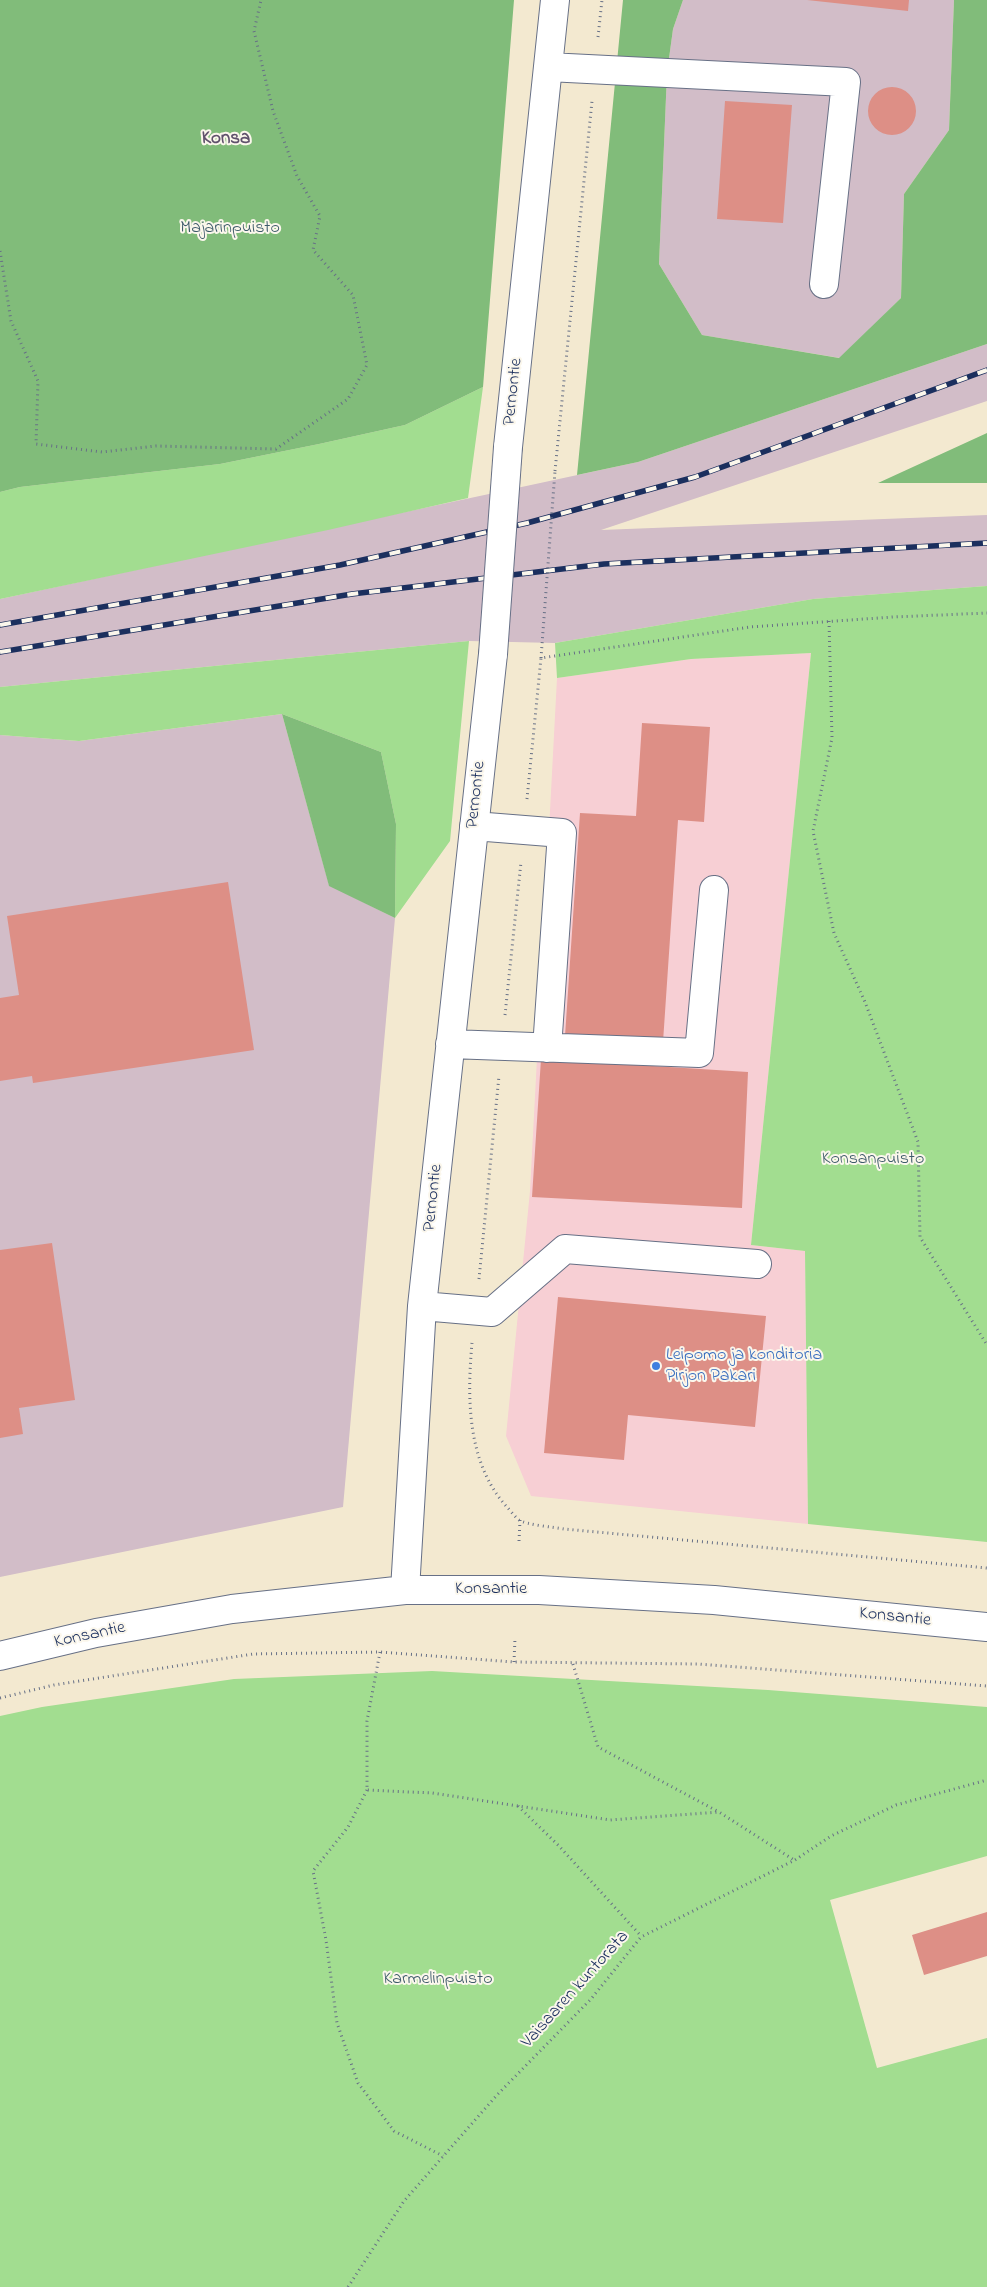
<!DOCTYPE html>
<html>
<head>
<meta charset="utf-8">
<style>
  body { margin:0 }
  canvas { display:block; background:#f3e9d0 }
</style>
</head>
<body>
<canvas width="987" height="2287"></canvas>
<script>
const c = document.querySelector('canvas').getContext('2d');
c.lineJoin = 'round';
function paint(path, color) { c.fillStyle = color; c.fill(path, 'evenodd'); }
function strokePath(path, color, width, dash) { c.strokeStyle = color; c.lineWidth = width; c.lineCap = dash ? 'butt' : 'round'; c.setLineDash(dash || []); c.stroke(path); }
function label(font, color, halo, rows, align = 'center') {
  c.font = font + ' "Indie Flower",sans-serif'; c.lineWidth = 4; c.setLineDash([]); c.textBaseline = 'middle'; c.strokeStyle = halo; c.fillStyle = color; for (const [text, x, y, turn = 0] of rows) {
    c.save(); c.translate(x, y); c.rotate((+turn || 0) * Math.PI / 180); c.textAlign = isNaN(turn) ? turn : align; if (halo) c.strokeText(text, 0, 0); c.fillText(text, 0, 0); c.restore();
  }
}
const built = new Path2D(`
  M811 653 751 1245 805 1251 808 1524 531 1496 506 1436 530 1191 557 678 691 659Z`);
const industrial = new Path2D(`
  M683 0H954L949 130 904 194 901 298 840 358 702 335 659 264 667 73 673 29Z
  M987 344V401L601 530 987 515V586L813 599 555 643 469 641 0 687V599L638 462Z
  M282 714 329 885 395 918 343 1507 0 1577V735L79 741Z`);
const green = new Path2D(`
  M483 387 468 498 328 530 0 599V492L20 487 220 464 319 444 405 425Z
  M987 586V1542L808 1524 805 1251 751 1245 811 653 691 659 557 678 555 643 813 599Z
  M469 641 450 841 395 918 396 824 381 752 282 714 79 741 0 735V687Z
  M432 1671 768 1690 987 1707V1856L830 1900 877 2068 987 2038V2287H0V1716L42 1707 234 1679Z`);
const forest = new Path2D(`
  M0 0H514L483 387 405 425 319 444 220 464 20 487 0 492Z
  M623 0H683L673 29 667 73 659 264 702 335 839 358 901 298 904 194 949 130 954 0H987V344L638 462 577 475Z
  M987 433V483H878Z
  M282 714 381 752 396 824 395 918 329 886Z`);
const building = new Path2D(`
  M807 0H909L908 11Z
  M868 111a24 24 0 1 1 48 0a24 24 0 1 1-48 0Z
  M725 101 792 105 783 223 717 219Z
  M642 723 710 727 704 822 678 820 663 1042 565 1036 580 813 636 816Z
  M228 882 254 1050 33 1083 32 1076 0 1081V998L19 995 7 916Z
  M541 1059 748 1072 742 1208 532 1197Z
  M52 1243 75 1400 19 1408 23 1434 0 1438V1250Z
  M558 1297 766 1316 755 1427 628 1415 624 1460 544 1453Z
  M987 1912V1956L924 1975 912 1935Z`);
const path = new Path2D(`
  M598 37 602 0
  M0 251 11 321 38 381 36 444 102 452 156 446 276 449 348 399 367 365 353 295 313 250 320 216 297 176 273 111 254 31 261 0
  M555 471 592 101
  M829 621 832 738 813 831 834 933 865 1002 918 1142 920 1237 987 1345
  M527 799 541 658 750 627 893 617 987 613
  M505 1015 521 862
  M479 1279 499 1076
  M472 1343C467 1398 467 1462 506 1506 510 1510 514 1516 519 1520 527 1525 553 1527 564 1529L987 1568
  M519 1541 520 1520
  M380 1652 367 1721V1790L432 1793 610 1820 719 1812 794 1860
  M514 1662 515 1638
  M573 1664 598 1747 717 1811
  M0 1698 54 1685 253 1654 380 1652 514 1662 698 1664 987 1686
  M367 1790 348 1827 313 1871 326 1940 337 2023 358 2083 394 2131 443 2156
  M518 1806 559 1846 641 1936
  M348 2287 404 2201 497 2095 591 1999 641 1937 795 1860 831 1836 896 1805 987 1780`);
const minor = new Path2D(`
  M548 67 846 82 824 284
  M508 447 555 0
  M474 826 562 833 547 1048
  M450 1044 699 1053 714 890
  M422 1306 492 1312 565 1249 757 1264
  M405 1590 422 1306 493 654
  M0 1656 96 1633 232 1609 405 1590H539L714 1600 987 1627`);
const rail = new Path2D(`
  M0 625 340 565 527 523 695 477 987 370
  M0 652 352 594 604 564 987 543`);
const pathBridge = new Path2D(`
  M541 658 555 471`);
const minorBridge = new Path2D(`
  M493 654 508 447`);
const markers = [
  [656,1366,5,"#3f7fe0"]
];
const parkNames = [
  ["Majarinpuisto",230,229],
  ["Konsanpuisto",873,1160],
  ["Karmelinpuisto",438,1980]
];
const streetNames = [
  ["Pernontie",514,392,-84],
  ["Pernontie",477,795,-84],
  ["Pernontie",434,1198,-84],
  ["Konsantie",491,1590],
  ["Konsantie",895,1618,6],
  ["Konsantie",90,1636,-12],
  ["Vaisaaren kuntorata",576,1990,-48]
];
const shopNames = [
  ["Leipomo ja konditoria",666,1356],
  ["Pirjon Pakari",666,1377]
];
const neighbourhoodNames = [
  ["Konsa",226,140]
];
paint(built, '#f7cfd4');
paint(industrial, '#d2bdc8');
paint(green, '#a2dd90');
paint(forest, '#81bc7a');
paint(building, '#dd8f86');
strokePath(minor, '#677086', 30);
strokePath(path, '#677086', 3, [1, 4]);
strokePath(minor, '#fff', 28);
strokePath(rail, '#1b2f5e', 5.5);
strokePath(rail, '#fbf7ec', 4, [11]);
strokePath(minorBridge, '#677086', 30, []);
strokePath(pathBridge, '#677086', 3, [1, 4]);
strokePath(minorBridge, '#fff', 28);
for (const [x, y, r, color] of markers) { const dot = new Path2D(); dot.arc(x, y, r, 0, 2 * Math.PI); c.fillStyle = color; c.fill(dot); strokePath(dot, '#fbf7ec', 2); }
label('18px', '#3d5a6a', '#fbf7ec', parkNames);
label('18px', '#1b2f5e', '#fbf7ec', streetNames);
label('18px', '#366cbe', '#fbf7ec', shopNames, 'left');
label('bold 19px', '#5f516c', '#fbf7ec', neighbourhoodNames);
</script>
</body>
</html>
